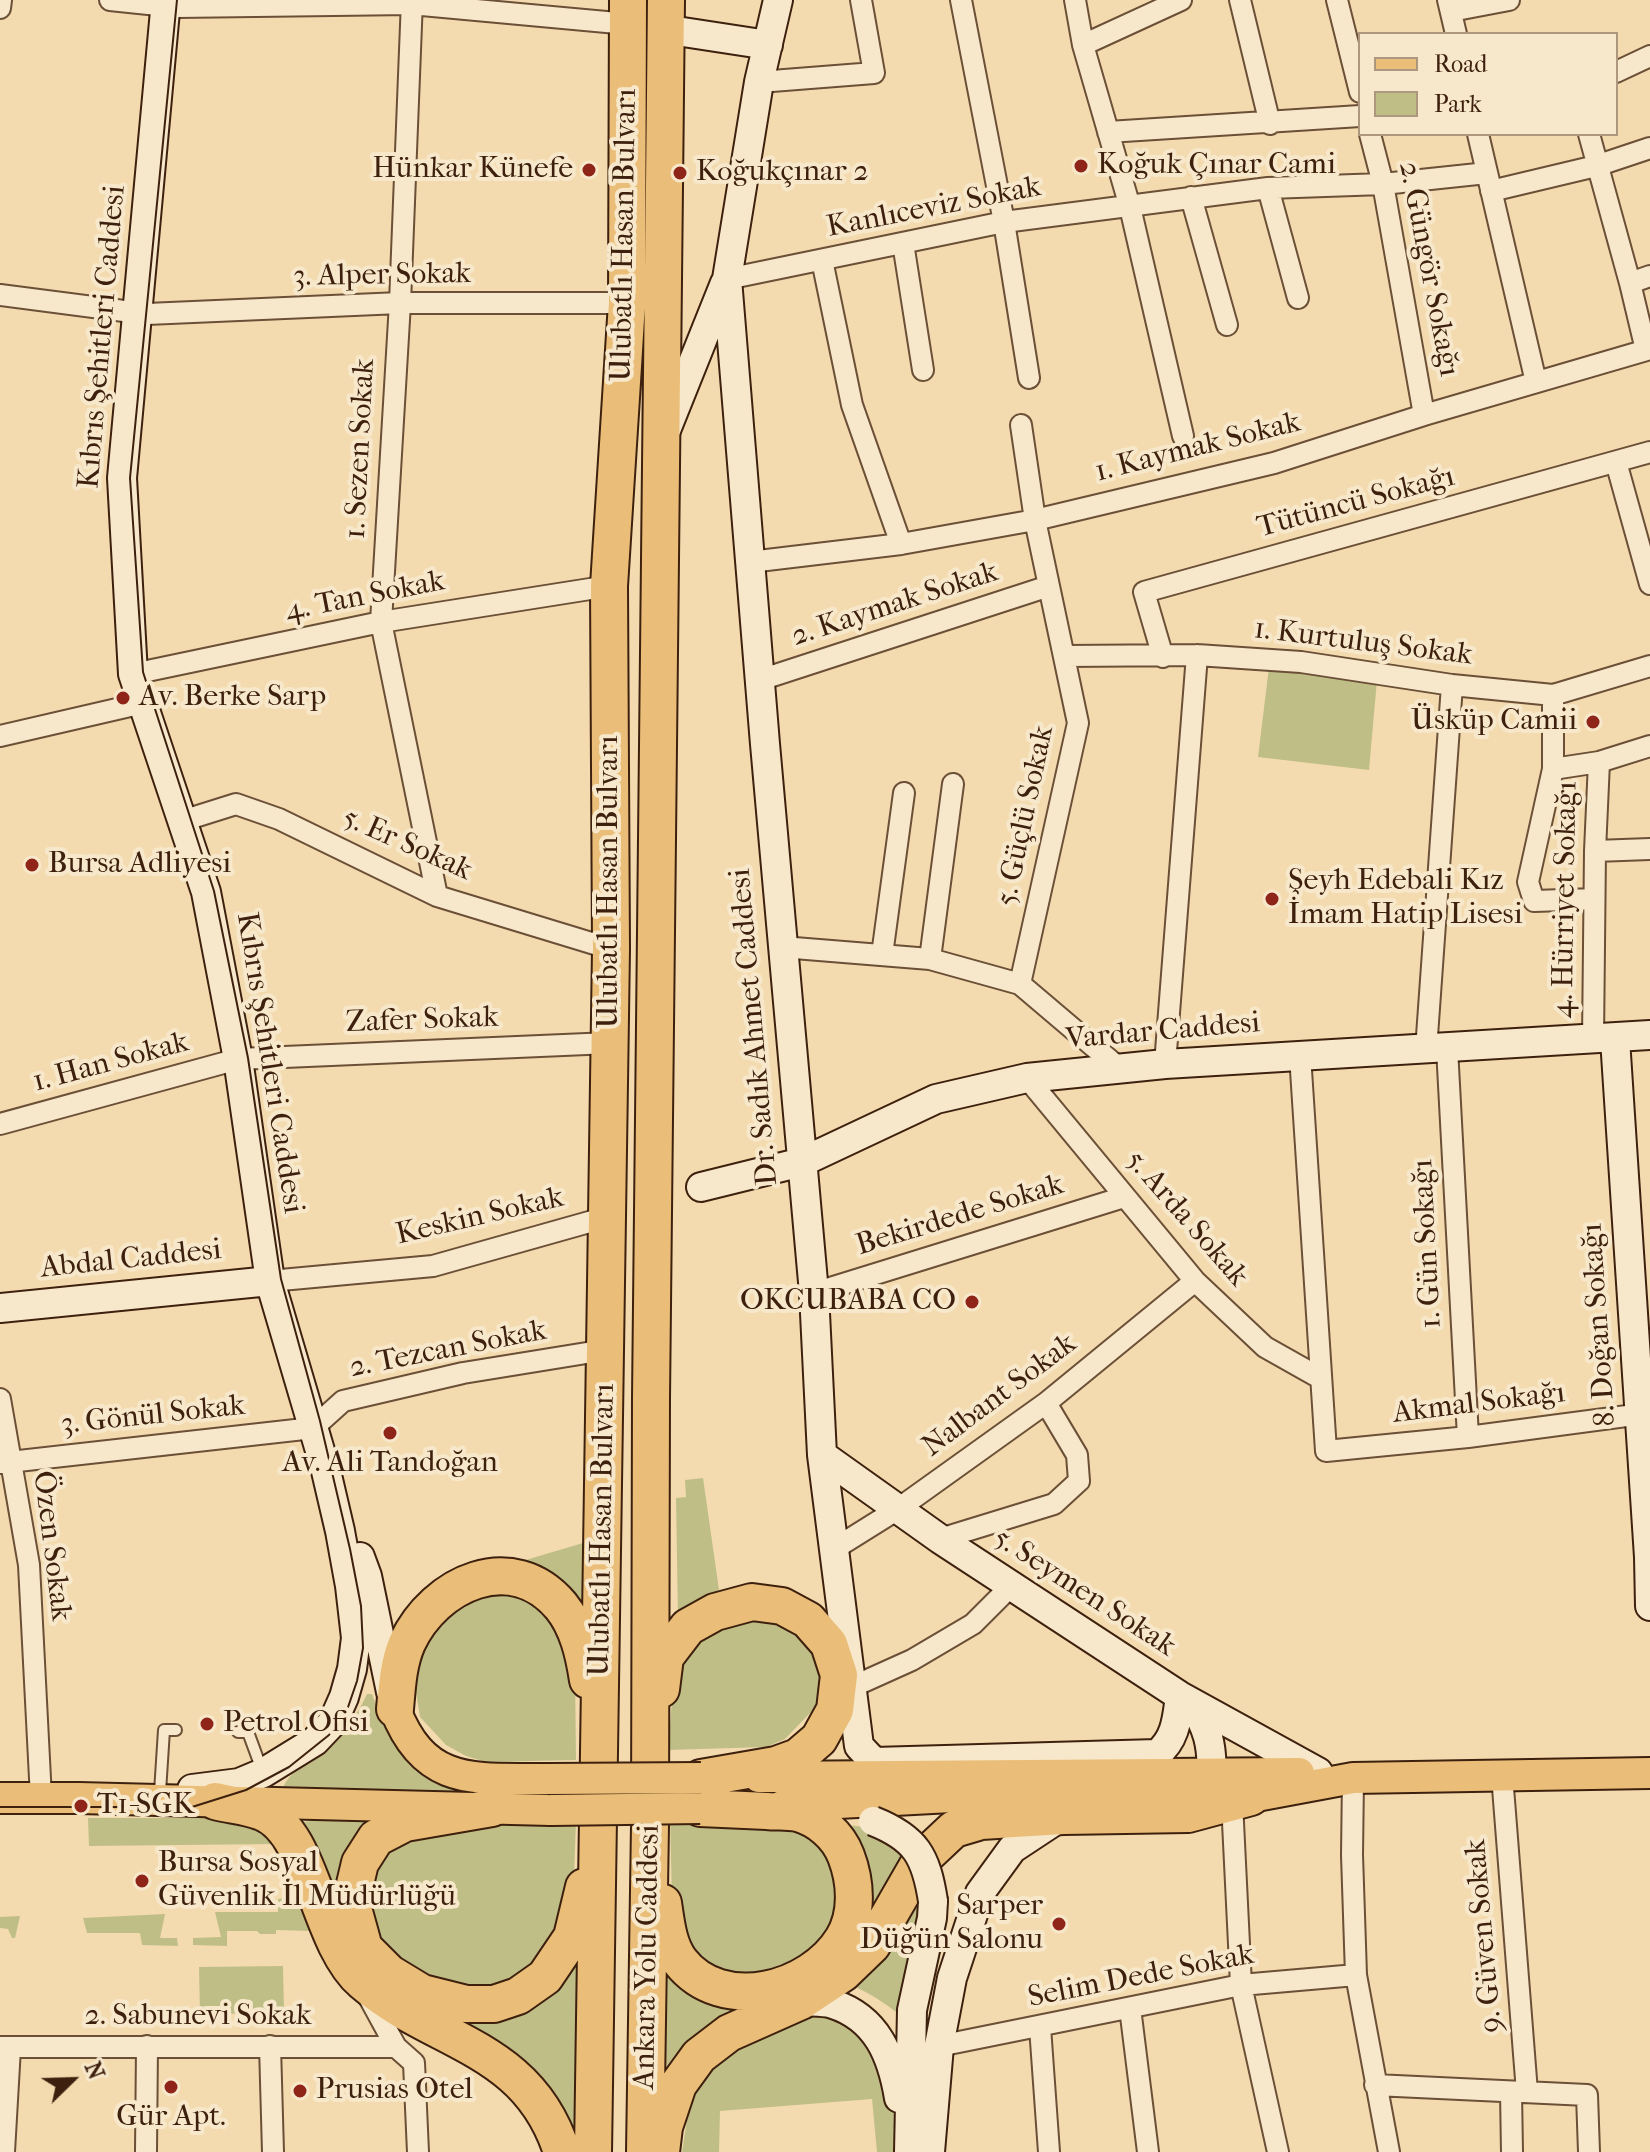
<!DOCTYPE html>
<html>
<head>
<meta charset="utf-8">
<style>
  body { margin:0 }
  #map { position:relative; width:1650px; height:2152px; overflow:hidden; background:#f3dbaf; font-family:"IM FELL French Canon",serif }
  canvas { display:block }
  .legend { position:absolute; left:1358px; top:32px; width:260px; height:104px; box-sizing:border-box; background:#f7e8cb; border:2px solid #ad987f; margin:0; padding:10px 14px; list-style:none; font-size:24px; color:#3e200e }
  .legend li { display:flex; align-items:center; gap:16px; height:40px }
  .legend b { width:40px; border:2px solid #ad987f }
  .north { position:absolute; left:32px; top:2040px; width:80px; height:80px; -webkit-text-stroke:6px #f7e8cb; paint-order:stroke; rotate:67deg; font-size:22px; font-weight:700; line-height:32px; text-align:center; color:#3e200e }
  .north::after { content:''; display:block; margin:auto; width:28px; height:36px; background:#3e200e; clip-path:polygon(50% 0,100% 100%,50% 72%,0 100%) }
</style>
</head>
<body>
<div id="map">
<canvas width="1650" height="2152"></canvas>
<ul class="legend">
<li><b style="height:10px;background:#eabe78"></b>Road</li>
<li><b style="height:22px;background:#c0be87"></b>Park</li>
</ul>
<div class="north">N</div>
</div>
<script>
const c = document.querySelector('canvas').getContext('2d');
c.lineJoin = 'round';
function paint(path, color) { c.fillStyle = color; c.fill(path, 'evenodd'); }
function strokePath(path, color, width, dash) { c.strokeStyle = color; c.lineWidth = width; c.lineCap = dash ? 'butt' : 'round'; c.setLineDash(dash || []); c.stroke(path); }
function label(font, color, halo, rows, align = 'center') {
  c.font = font + ' "IM FELL French Canon",serif'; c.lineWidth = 8; c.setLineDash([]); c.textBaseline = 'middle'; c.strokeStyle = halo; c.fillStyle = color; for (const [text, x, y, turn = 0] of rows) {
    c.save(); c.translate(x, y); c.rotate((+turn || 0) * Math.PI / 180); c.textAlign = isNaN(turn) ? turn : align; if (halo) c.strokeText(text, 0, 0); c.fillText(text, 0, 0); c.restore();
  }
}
const green = new Path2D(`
  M1269 667 1377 680 1369 770 1258 757Z
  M703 1478 719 1590 678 1619 676 1498 686 1497 685 1480Z
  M583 1543 585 1616 572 1592 560 1581 519 1562Z
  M502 1588 550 1606 575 1671 576 1760 486 1762 466 1756 446 1745 420 1717 412 1667 451 1606Z
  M747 1611 804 1633 824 1675 822 1690 814 1709 785 1739 766 1747 668 1750 675 1665 683 1649Z
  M367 1694H372C392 1752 405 1763 458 1792H281C290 1769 303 1769 321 1754 341 1737 356 1718 367 1694Z
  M670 1816 738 1818 809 1832 836 1864 838 1913 816 1950 770 1976 725 1977 688 1953 672 1902Z
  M88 1818H256C263 1821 272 1825 279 1830 299 1846 307 1906 310 1931L276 1930V1934H260L257 1931H227V1946L193 1945V1938L221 1937 215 1912H278V1899L284 1898 283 1857 276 1856 275 1844 89 1846Z
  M338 1818H390L332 1900 302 1822Z
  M576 1821 574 1877 569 1921 512 1991 433 1987 379 1945 366 1896 382 1850 427 1828Z
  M848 1825 865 1827 914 1854 865 1926Z
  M929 1873 912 2026C891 2006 871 1993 844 1982Z
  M165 1914 160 1938H177L178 1946 142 1945 140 1933H87L83 1918Z
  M20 1916 15 1938H12L8 1929 0 1928V1917Z
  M585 1941 583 2152 460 2030 462 2018Z
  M656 1959 749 2004 704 2029 685 2042 658 2077Z
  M283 1966 284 2013 200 2014 199 1967Z
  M834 2010 853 2023 892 2076 898 2152H877L872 2099 720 2111 719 2152H682L693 2081 765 2027Z`);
const lane = new Path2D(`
  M238 1732H248L262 1770
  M160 1792 164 1730H176`);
const street = new Path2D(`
  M110 0 177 7 411 4 628 24
  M412 0 400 303 381 622 437 896
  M961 0 1004 222 1029 378
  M1075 0 1083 45 1130 207 1183 436
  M1240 0 1270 124
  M1337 0 1360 92
  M1448 0 1456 34
  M0 8 1 0
  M1451 11 1509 0
  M1083 45 1181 0
  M1616 72 1650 56
  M759 82 874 73 861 0
  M1108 132 1360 116
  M1370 134 1383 184 1424 415
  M1478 134 1536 382
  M1589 134 1630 283 1646 350
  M1268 188 1298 298
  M1491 191 1596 166 1650 148
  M1191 197 1227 325
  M903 243 923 370
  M822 260 852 405 901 544
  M727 279 1004 222 1268 188 1383 184 1487 173
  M1630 283 1650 276
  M0 295 147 314 400 303H627
  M1616 462 1650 584
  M750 562 901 544 1035 520 1274 463 1424 415 1650 349
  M1065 656 1197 655 1301 662 1452 685 1553 695 1650 666
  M1163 657 1144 592 1650 452
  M133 674 381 622 609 586
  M760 680 1049 586
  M1553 695V769L1528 882 1534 901 1594 899
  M0 736 143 703
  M1553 769 1599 762 1650 746
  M182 821 236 804 279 819 437 896 611 949
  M1595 851 1650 849
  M782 947 930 959 1020 984 1119 1068
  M882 955 904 793
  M930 959 953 784
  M1020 984 1078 723 1035 520 1021 425
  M1593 1040 1595 851 1599 762
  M1447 1048 1468 1437
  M1426 1050 1452 685
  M1300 1055 1326 1451 1468 1437 1650 1413
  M1165 1064 1197 655
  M1027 1078 1195 1281 1265 1347 1320 1378
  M0 1124 238 1059 610 1043
  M270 1281 433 1266 607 1217
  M814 1293 1124 1197
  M0 1399 29 1565 41 1798
  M0 1463 313 1428 343 1401 463 1373 605 1350
  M940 1539 1054 1504 1079 1481 1077 1455 1046 1403
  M834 1549 898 1509 1046 1403 1195 1281
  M852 1687 912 1660 973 1624 1011 1586
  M1502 1775 1527 2092
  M1353 1778 1352 1855 1356 1975 1389 2152
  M1232 1802 1241 1985 1278 2152
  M366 1992 396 2047 414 2063 418 2152
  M1130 2008 1148 2152
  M1040 2027 1049 2152
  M270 2046 273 2152
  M939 2046 1241 1985 1356 1975
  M0 2047H396
  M1375 2085 1587 2095 1589 2152
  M1511 2092 1512 2152
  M4 2152 10 2048
  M146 2152 147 2046`);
const secondary = new Path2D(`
  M166 0 122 478 133 674 206 892 238 1059 270 1281 326 1471 340 1531 350 1586 356 1638 352 1669 344 1697 333 1722 315 1741 263 1773 239 1783 192 1789
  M778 0 759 82 727 279 765 744 814 1293 822 1455 859 1746 874 1762 1157 1754C1176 1739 1177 1718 1180 1696
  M683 32 768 45
  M666 430 725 283
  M1615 1039 1649 1557 1650 1606
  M701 1187 802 1162 936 1099 1027 1078 1165 1064 1650 1035
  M0 1308 270 1281
  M822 1455 940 1539 1180 1696 1318 1772
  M360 1557 367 1576 391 1692
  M1192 1703C1207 1726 1213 1746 1211 1774
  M801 2001C811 2002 824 2001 833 2004 877 2018 892 2056 899 2098
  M909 2152 912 2010 932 1918 933 1901
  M930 2152 939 2046 952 1978 980 1893 1012 1849 1062 1816`);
const primary = new Path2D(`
  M395 1709C425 1788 476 1778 548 1779
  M759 1777 1299 1773
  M0 1798H79L551 1810
  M782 1806 970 1796 1251 1797 1353 1778 1650 1773`);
const highway = new Path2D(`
  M661 1689 665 1657 688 1627 715 1612 752 1602 782 1606 808 1620 829 1644 839 1675 835 1710 819 1739 798 1757 776 1765 701 1778
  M395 1709C397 1686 398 1664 407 1643 435 1583 512 1548 561 1606 578 1627 584 1654 588 1680
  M215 1801C230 1805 248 1806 262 1812 313 1832 317 1942 363 1982 435 2044 528 2045 562 2152
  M492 1808 405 1823 376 1838 360 1863 351 1901 364 1948 389 1973 422 1993 466 2004H494L518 1996 545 1977 572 1937 584 1887
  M663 1903C666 1923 668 1945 680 1961 722 2015 811 1991 843 1939 858 1914 856 1882 846 1856 838 1835 819 1819 798 1813 788 1811 777 1812 767 1811 745 1810 722 1809 700 1808
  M593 2152 611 949 609 586 627 303 628 0
  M645 2152 650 1825 651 1397 666 0
  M661 2152 664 2127 678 2085 699 2056 729 2033 801 2001 843 1973 872 1945 921 1860 954 1829 981 1821 1063 1816 1188 1814 1251 1797`);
const tram = new Path2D(`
  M0 1807H192L246 1790 289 1767 329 1735 346 1713 357 1681 363 1648 361 1606 350 1549 320 1421 281 1279 248 1058 214 891 143 672 130 478 177 0`);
const secondaryBridge = new Path2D(`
  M873 1821C916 1838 926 1856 933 1901`);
const primaryBridge = new Path2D(`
  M548 1779 701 1778
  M551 1810 700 1808`);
const markers = [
  [1081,166,8,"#8f2418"],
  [589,170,8,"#8f2418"],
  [680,173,8,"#8f2418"],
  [123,698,8,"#8f2418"],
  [1593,722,8,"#8f2418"],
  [32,865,8,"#8f2418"],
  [1272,899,8,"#8f2418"],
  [972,1302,8,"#8f2418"],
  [390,1433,8,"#8f2418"],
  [207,1724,8,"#8f2418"],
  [81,1806,8,"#8f2418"],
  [142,1881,8,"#8f2418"],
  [1059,1924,8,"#8f2418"],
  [171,2087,8,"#8f2418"],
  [300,2091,8,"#8f2418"]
];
const poiNames = [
  ["Koğuk Çınar Cami",1097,166],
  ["Hünkar Künefe",573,170,"right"],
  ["Koğukçınar 2",696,173],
  ["Av. Berke Sarp",139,698],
  ["Üsküp Camii",1577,722,"right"],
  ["Bursa Adliyesi",48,865],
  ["Şeyh Edebali Kız",1288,882],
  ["İmam Hatip Lisesi",1288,916],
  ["OKCUBABA CO",956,1302,"right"],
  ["Av. Ali Tandoğan",390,1464,"center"],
  ["Petrol Ofisi",223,1724],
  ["T1-SGK",97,1806],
  ["Bursa Sosyal",158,1864],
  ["Güvenlik İl Müdürlüğü",158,1898],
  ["Sarper",1043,1907,"right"],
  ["Düğün Salonu",1043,1941,"right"],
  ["Prusias Otel",316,2091],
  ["Gür Apt.",171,2118,"center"]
];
const streetNames = [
  ["Kanlıceviz Sokak",934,208,-11],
  ["Ulubatlı Hasan Bulvarı",625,235,-89],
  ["2. Güngör Sokağı",1428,269,79],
  ["3. Alper Sokak",382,276,-1],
  ["Kıbrıs Şehitleri Caddesi",103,337,-85],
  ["1. Kaymak Sokak",1198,448,-14],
  ["1. Sezen Sokak",361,449,-87],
  ["Tütüncü Sokağı",1356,503,-15],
  ["4. Tan Sokak",365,597,-11],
  ["2. Kaymak Sokak",895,605,-18],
  ["1. Kurtuluş Sokak",1363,643,7],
  ["5. Güçlü Sokak",1026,816,-78],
  ["5. Er Sokak",407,845,24],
  ["Ulubatlı Hasan Bulvarı",610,882,-90],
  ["4. Hürriyet Sokağı",1566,900,-89],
  ["Zafer Sokak",422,1021,-2],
  ["Dr. Sadık Ahmet Caddesi",755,1027,-95],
  ["Vardar Caddesi",1163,1032,-5],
  ["1. Han Sokak",111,1063,-15],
  ["Kıbrıs Şehitleri Caddesi",269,1063,81],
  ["Bekirdede Sokak",960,1216,-17],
  ["Keskin Sokak",480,1217,-13],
  ["5. Arda Sokak",1186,1219,49],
  ["1. Gün Sokağı",1428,1244,-93],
  ["Abdal Caddesi",131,1260,-6],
  ["8. Doğan Sokağı",1600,1325,-94],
  ["2. Tezcan Sokak",448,1350,-11],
  ["Nalbant Sokak",1000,1396,-37],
  ["Akmal Sokağı",1479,1404,-7],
  ["3. Gönül Sokak",153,1416,-6],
  ["Ulubatlı Hasan Bulvarı",603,1530,-89],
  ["Özen Sokak",51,1546,83],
  ["5. Seymen Sokak",1084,1593,33],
  ["9. Güven Sokak",1485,1936,-95],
  ["Ankara Yolu Caddesi",648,1957,-89],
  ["Selim Dede Sokak",1141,1977,-11],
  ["2. Sabunevi Sokak",198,2017]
];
paint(green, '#c0be87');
strokePath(lane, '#6b4f36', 14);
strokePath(street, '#6b4f36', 24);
strokePath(secondary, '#3e200e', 32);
strokePath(primary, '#3e200e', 34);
strokePath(highway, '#3e200e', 40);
strokePath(lane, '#f7e8cb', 10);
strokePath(street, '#f7e8cb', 20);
strokePath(secondary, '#f7e8cb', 28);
strokePath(primary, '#eabe78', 30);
strokePath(highway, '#eabe78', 36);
strokePath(tram, '#3e200e', 2);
strokePath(secondaryBridge, '#3e200e', 32, []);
strokePath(primaryBridge, '#3e200e', 34, []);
strokePath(secondaryBridge, '#f7e8cb', 28);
strokePath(primaryBridge, '#eabe78', 30);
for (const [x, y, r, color] of markers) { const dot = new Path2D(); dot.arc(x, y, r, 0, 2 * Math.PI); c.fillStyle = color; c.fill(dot); strokePath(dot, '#f7e8cb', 3); }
label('30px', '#3e200e', '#f7e8cb', poiNames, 'left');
label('30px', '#3e200e', '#f7e8cb', streetNames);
</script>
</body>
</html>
